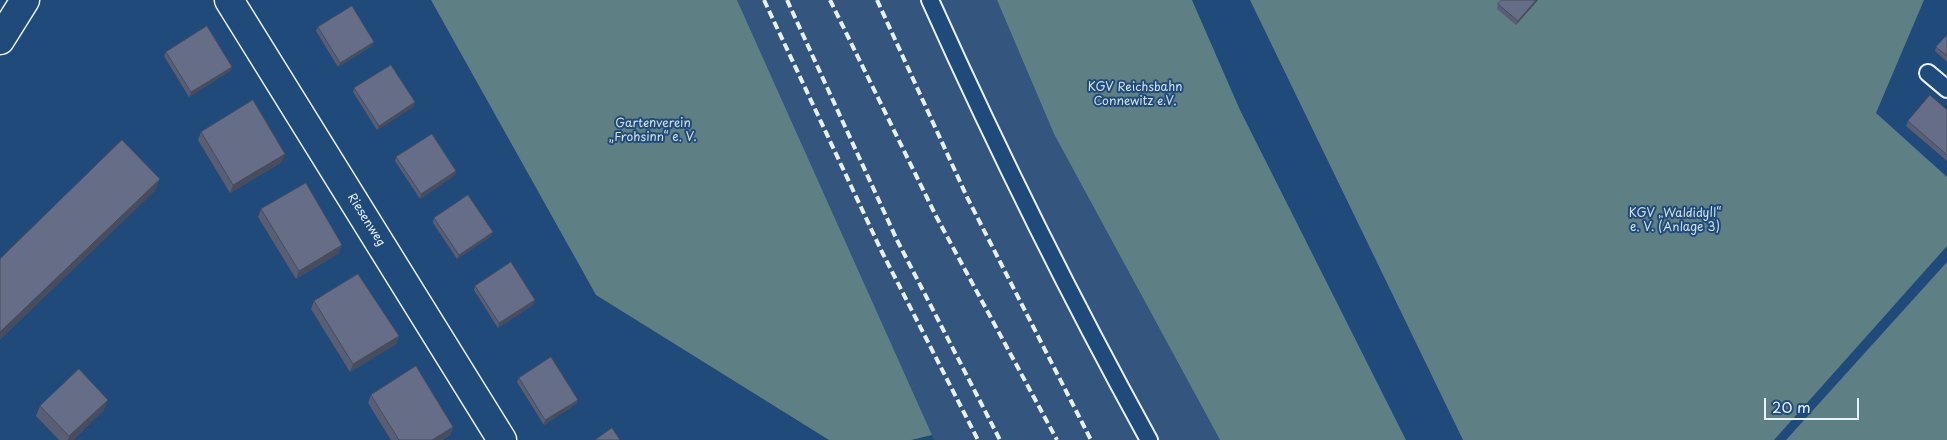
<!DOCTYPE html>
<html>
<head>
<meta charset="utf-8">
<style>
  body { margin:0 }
  #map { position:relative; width:1947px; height:440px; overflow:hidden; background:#1f4a7a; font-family:"Playpen Sans",sans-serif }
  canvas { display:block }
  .scale { position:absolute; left:1764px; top:398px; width:95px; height:22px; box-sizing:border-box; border:2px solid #e8f1f8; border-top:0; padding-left:6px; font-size:15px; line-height:18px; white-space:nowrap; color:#e8f1f8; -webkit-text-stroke:4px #1f4a7a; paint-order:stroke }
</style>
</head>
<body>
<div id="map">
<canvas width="1947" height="440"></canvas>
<div class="scale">20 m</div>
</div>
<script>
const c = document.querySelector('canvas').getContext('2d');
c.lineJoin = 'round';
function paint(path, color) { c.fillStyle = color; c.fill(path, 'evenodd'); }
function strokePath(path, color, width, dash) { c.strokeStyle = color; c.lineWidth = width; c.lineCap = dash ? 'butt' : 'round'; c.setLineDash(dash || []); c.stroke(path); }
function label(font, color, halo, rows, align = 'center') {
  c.font = font + ' "Playpen Sans",sans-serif'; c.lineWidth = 4; c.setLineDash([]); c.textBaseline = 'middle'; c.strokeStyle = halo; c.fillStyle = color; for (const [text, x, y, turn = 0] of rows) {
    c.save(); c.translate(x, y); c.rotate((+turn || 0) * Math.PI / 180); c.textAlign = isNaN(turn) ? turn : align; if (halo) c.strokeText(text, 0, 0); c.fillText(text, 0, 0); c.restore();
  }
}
const built = new Path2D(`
  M737 0H997L1054 134 1220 440H934Z`);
const green = new Path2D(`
  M431 0H737L932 435 911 440H829L596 295Z
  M997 0H1192L1240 110 1406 440H1220L1054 134Z
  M1250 0H1924L1876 113 1947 177V246L1774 440H1463Z
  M1947 262V440H1786Z`);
const lane = new Path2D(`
  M930 0C997 149 1070 297 1149 440
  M1928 73 1947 89`);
const street = new Path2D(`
  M229 0 502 440`);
const secondary = new Path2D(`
  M0 40 25 0`);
const rail = new Path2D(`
  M764 0 881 250 978 440
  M787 0 897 240 1000 440
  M830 0 936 216 1057 440
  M877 0 967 197 1091 440`);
const wall = new Path2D(`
  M1538 0 1516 25 1497 9 1498 4Z
  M318 27 372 46 338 67 316 31Z
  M1947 35V62L1935 51 1936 47Z
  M166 52 230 71 189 97 164 56Z
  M354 88 415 102 413 107 377 130 353 92Z
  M1947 110V161L1906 126 1908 121Z
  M201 132 282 162 230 193 198 140Z
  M396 157 456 171 455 175 420 199 395 161Z
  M261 209 339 253 296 279 258 217Z
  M434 218 493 232 491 236 457 259 433 223Z
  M475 286 533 305 498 328 474 290Z
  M314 301 399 336 396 344 350 372 311 309Z
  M519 378 578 400 576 404 544 425 517 382Z
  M371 395 453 427 450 435 442 440H391L368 403Z
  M40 406 104 410 73 440H59L36 416Z`);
const shadedWall = new Path2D(`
  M1536 0H1538L1516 25 1518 21Z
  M374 42 372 46 338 67 340 63Z
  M232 67 230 71 189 97 191 92Z
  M415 102 413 107 377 130 379 126Z
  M285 154 282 162 230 193 233 185Z
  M456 171 455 175 420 199 421 194Z
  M160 179 155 191 0 340V332Z
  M493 232 491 236 457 259 459 255Z
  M342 245 339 253 296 279 299 271Z
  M535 300 533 305 498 328 499 323Z
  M399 336 396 344 350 372 353 364Z
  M108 400 104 410 73 440H68L69 436Z
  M578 400 576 404 544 425 545 420Z
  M453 427 450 435 442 440H432Z`);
const building = new Path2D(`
  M1502 0H1536L1518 21 1498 4Z
  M352 6 374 42 340 63 318 27Z
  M207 26 232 67 191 92 166 52Z
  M1947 35V56L1936 47Z
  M391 65 415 102 379 126 354 88Z
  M1930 95 1947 110V155L1908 121Z
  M253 100 285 154 233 185 201 132Z
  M432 134 456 171 421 194 396 157Z
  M122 140 160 179 0 332V259Z
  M306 183 342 245 299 271 261 209Z
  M468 195 493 232 459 255 434 218Z
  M511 262 535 300 499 323 475 286Z
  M358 274 399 336 353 364 314 301Z
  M551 357 578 400 545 420 519 378Z
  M416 366 453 427 432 440H399L371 395Z
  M79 369 108 400 69 436 40 406Z
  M612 428 620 440H595Z`);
const parkNames = [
  ["KGV Reichsbahn",1135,88],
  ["Connewitz e.V.",1135,102],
  ["Gartenverein",653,124],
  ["„Frohsinn“ e. V.",653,138],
  ["KGV „Waldidyll“",1675,214],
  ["e. V. (Anlage 3)",1675,228]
];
const streetNames = [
  ["Riesenweg",366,220,58]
];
paint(built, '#34557e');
paint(green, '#5e7f84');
strokePath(lane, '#e8f1f8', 20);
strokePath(street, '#e8f1f8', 31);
strokePath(secondary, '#e8f1f8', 31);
strokePath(lane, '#1f4a7a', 16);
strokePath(street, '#1f4a7a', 28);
strokePath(secondary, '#1f4a7a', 28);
strokePath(rail, '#e8f1f8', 4, [8, 4]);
paint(wall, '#585f74');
paint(shadedWall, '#474d5e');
paint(building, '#666e87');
strokePath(building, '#474d5e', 1);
label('12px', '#d3e0e7', '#1f4a7a', parkNames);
label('12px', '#e8f1f8', '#1f4a7a', streetNames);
</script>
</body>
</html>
